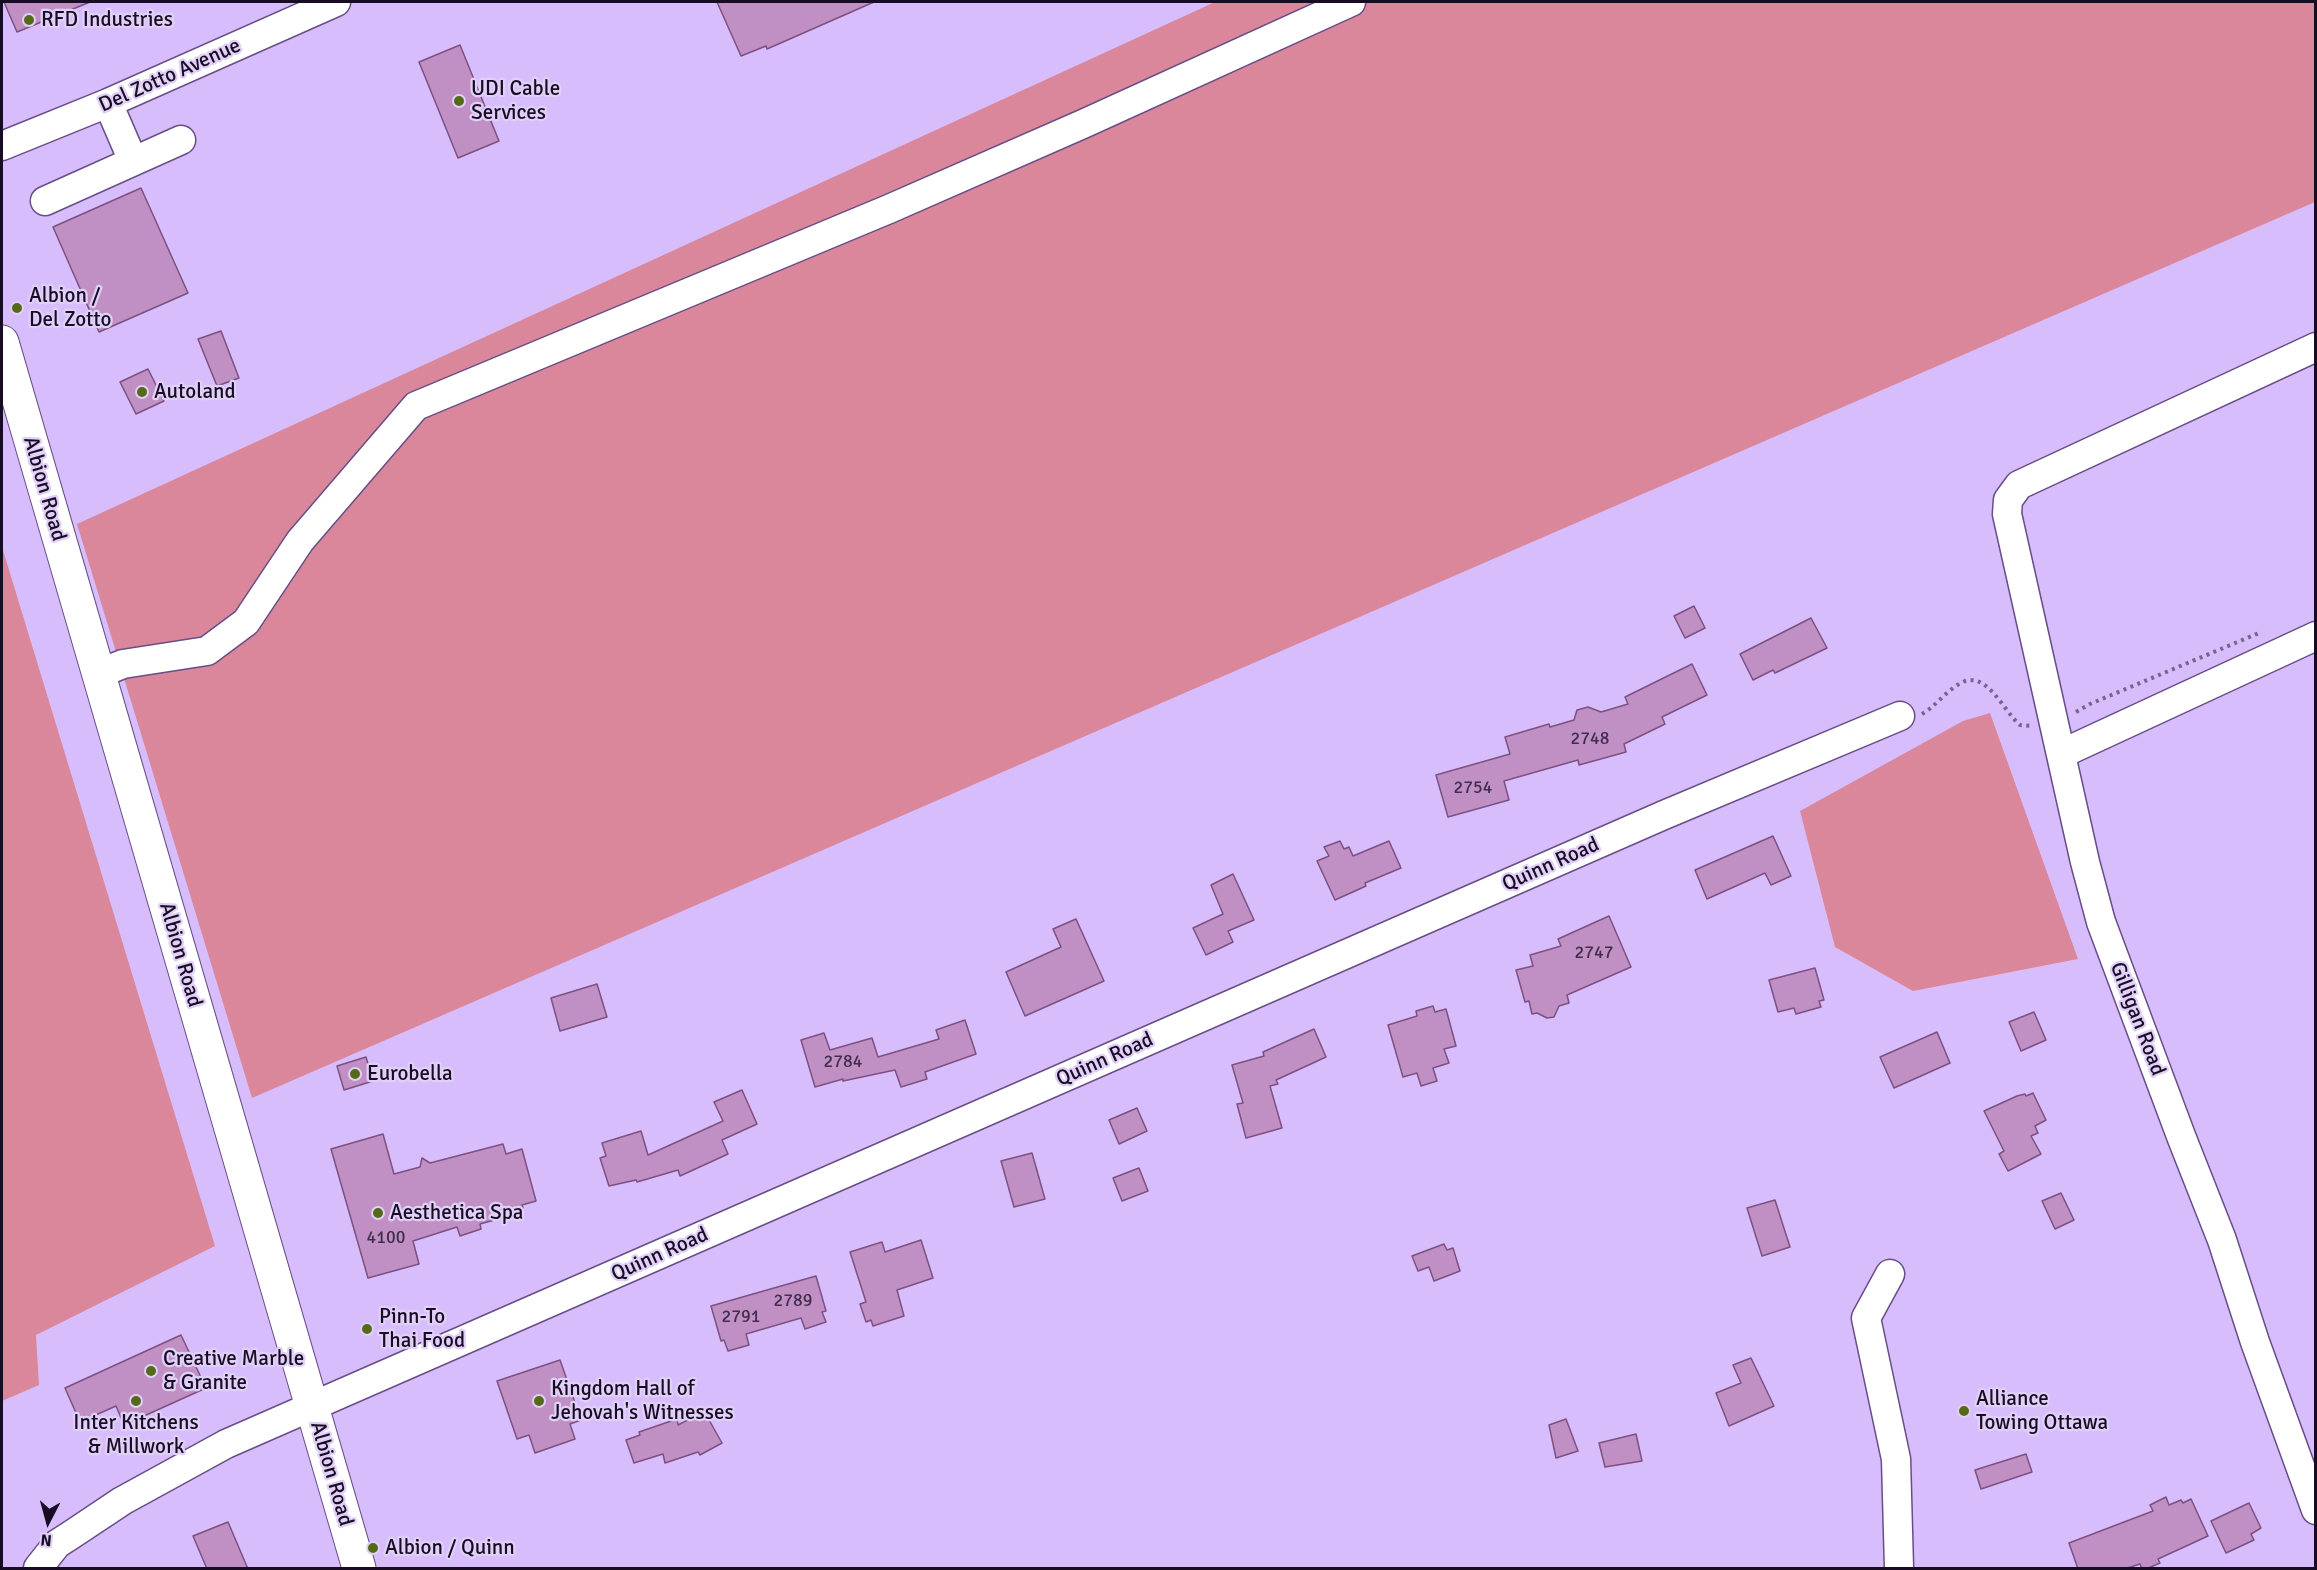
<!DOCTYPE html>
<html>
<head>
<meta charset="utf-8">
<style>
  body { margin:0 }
  #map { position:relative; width:2317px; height:1570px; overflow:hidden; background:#d8bdfd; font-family:Signika,sans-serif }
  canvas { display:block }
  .frame { position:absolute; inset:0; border:3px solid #170c23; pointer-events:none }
  .north { position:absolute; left:18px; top:1492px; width:60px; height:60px; -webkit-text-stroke:4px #e0d0f7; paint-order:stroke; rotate:186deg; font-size:16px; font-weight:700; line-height:24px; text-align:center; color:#170c23 }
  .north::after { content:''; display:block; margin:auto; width:21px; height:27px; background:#170c23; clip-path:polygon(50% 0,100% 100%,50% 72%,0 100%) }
</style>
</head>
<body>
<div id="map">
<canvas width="2317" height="1570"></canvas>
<div class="frame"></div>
<div class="north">N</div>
</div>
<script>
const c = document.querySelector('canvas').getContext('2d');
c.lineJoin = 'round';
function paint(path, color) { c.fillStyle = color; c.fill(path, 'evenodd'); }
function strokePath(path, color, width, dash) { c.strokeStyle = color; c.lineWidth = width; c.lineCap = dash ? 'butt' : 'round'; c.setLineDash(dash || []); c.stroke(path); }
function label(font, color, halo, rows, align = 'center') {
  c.font = font + ' Signika,sans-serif'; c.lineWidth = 4.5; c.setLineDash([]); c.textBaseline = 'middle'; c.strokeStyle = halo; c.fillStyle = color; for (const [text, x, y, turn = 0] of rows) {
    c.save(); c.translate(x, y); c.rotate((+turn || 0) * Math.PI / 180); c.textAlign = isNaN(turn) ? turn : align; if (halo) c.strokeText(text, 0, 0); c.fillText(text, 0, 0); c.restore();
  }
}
const green = new Path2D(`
  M1215 2H2315V202L252 1098 77 524Z
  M2 547 215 1246 36 1335 39 1385 2 1401Z
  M1990 713 2078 959 1913 991 1835 947 1800 811 1963 721Z`);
const building = new Path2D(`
  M4 2H90L17 32Z
  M717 2H874L767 49 766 46 741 56Z
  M460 45 499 141 458 158 419 62Z
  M141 188 188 293 99 332 53 227Z
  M221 331 239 378 217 386 198 339Z
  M148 369 164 401 136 414 120 382Z
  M1694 606 1705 628 1685 638 1674 616Z
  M1811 618 1827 648 1775 673 1773 670 1753 680 1740 654Z
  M1692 664 1707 695 1662 717 1665 724 1624 744 1626 752 1579 765 1578 760 1504 781 1509 800 1448 817 1436 775 1510 754 1505 737 1549 724 1550 727 1574 720 1577 710 1588 707 1601 712 1628 704 1625 697Z
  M1773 836 1791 876 1771 885 1765 873 1707 899 1695 870Z
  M1340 841 1344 849 1349 847 1353 856 1389 841 1401 868 1365 883 1366 886 1335 900 1317 861 1329 856 1324 847Z
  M1233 874 1254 920 1228 931 1233 942 1206 955 1193 928 1223 914 1211 885Z
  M1609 916 1631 967 1567 995 1569 1003 1559 1006 1554 1017 1547 1018 1537 1013 1532 1014 1529 1001 1525 1002 1516 970 1533 966 1530 955 1561 946 1558 939Z
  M1076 919 1104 981 1025 1016 1006 972 1061 947 1053 929Z
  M1815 968 1824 1000 1819 1001 1821 1007 1796 1014 1794 1008 1778 1012 1769 980Z
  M597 984 607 1017 560 1031 551 998Z
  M1433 1006 1435 1012 1446 1009 1456 1046 1444 1049 1449 1063 1433 1068 1437 1081 1421 1086 1417 1073 1403 1077 1388 1025 1417 1016 1416 1011Z
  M2034 1012 2046 1040 2021 1051 2009 1022Z
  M965 1020 976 1054 925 1072 927 1079 901 1087 895 1070 843 1081V1079L815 1087 801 1040 824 1033 830 1050 872 1038 878 1057 939 1039 936 1030Z
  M1314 1029 1326 1057 1276 1080 1278 1084 1270 1086 1282 1128 1246 1138 1237 1104 1243 1103 1232 1065 1264 1056 1263 1052Z
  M1937 1032 1950 1063 1894 1088 1880 1057Z
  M366 1057 373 1081 344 1090 337 1066Z
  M742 1090 757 1124 722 1140 728 1154 680 1176 678 1170 637 1182 636 1180 609 1186 600 1158 606 1156 602 1143 641 1131 648 1155 723 1121 714 1102Z
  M2033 1093 2046 1120 2035 1126 2038 1133 2031 1136 2041 1154 2008 1171 1999 1154 2004 1151 1984 1111 2017 1096 2025 1094 2026 1096Z
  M1137 1108 1147 1131 1119 1144 1109 1120Z
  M383 1134 394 1174 420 1167 422 1158 430 1163 503 1144 506 1154 522 1149 536 1201 522 1205 523 1208 515 1211 516 1214 480 1224 481 1229 460 1236 457 1227 413 1241 419 1264 368 1278 331 1149Z
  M1032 1153 1045 1199 1014 1207 1001 1161Z
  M1139 1168 1148 1191 1122 1201 1113 1178Z
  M2061 1193 2074 1220 2055 1229 2042 1201Z
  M1775 1200 1790 1247 1762 1256 1747 1208Z
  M921 1240 933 1278 897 1290 904 1316 873 1326 871 1320 866 1322 860 1304 866 1302 850 1252 882 1242 885 1252Z
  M1444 1244 1447 1250 1453 1248 1460 1271 1434 1281 1429 1267 1418 1271 1412 1256Z
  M816 1276 826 1311 822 1312 826 1322 805 1329 801 1318 746 1334 749 1345 728 1351 724 1340 721 1341 711 1306Z
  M181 1335 206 1388 124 1425 116 1406 80 1422 65 1388Z
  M1751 1358 1774 1406 1729 1426 1716 1393 1741 1383 1733 1365Z
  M560 1360 581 1420 570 1424 575 1439 535 1453 529 1435 517 1439 497 1381Z
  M704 1411 722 1443 700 1455 698 1452 665 1463 663 1454 634 1463 626 1440 640 1435 639 1432 677 1419 678 1425Z
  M1566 1419 1578 1451 1556 1458 1549 1425Z
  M1636 1434 1642 1461 1605 1467 1599 1443Z
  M2026 1454 2032 1472 1981 1489 1975 1470Z
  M2166 1497 2169 1505 2181 1500 2183 1503 2191 1499 2208 1536 2158 1559 2160 1563 2146 1569H2142L2140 1564 2124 1569H2078L2069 1543 2153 1511 2150 1505Z
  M2249 1503 2261 1528 2251 1534 2254 1540 2226 1553 2211 1521Z
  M228 1522 248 1569H207L193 1536Z`);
const path = new Path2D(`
  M2076 712 2090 704 2259 633
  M1922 714C1935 707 1945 692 1959 684 1986 667 2003 711 2020 725L2032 726`);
const minor = new Path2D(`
  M108 103 133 161
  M2 146 108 103 336 2
  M45 201 181 140
  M2316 347 2019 485 2008 500 2007 514 2085 862 2101 922 2181 1136 2222 1240 2255 1342 2316 1510
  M98 674 123 664 207 651 246 622 300 541 416 406 889 209 1083 124 1351 2
  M2061 754 2316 636
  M1890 1274 1866 1318 1896 1459 1899 1568
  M38 1568 57 1544 71 1535 122 1501 226 1444 1664 815 1900 716`);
const major = new Path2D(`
  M2 342 359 1568`);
const markers = [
  [29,20,6,"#556a19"],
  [459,101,6,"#556a19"],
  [17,308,6,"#556a19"],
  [142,392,6,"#556a19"],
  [355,1074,6,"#556a19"],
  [378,1213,6,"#556a19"],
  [367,1329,6,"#556a19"],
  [151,1371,6,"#556a19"],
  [136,1401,6,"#556a19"],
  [539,1401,6,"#556a19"],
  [1964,1411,6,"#556a19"],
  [373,1548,6,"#556a19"]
];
const numberNames = [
  ["2748",1590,739],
  ["2754",1473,788],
  ["2747",1594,953],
  ["2784",843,1062],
  ["4100",386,1238],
  ["2789",793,1301],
  ["2791",741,1317]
];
const poiNames = [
  ["RFD Industries",41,20],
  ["UDI Cable",471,89],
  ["Services",471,113],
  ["Albion /",29,296],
  ["Del Zotto",29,320],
  ["Autoland",154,392],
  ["Eurobella",367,1074],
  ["Aesthetica Spa",390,1213],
  ["Pinn-To",379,1317],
  ["Thai Food",379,1341],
  ["Creative Marble",163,1359],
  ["& Granite",163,1383],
  ["Kingdom Hall of",551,1389],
  ["Jehovah's Witnesses",551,1413],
  ["Alliance",1976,1399],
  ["Towing Ottawa",1976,1423],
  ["Inter Kitchens",136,1423,"center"],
  ["& Millwork",136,1447,"center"],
  ["Albion / Quinn",385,1548]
];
const streetNames = [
  ["Del Zotto Avenue",170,76,-24],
  ["Albion Road",44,489,74],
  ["Quinn Road",1551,865,-24],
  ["Albion Road",180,955,74],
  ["Gilligan Road",2137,1019,69],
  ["Quinn Road",1105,1060,-24],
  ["Quinn Road",660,1255,-24],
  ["Albion Road",331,1474,74]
];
paint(green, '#da879c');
paint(building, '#c090c5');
strokePath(building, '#7c5081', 1.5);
strokePath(minor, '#674e86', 31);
strokePath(major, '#674e86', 35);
strokePath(path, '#77648f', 4, [3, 4.5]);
strokePath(minor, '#fff', 28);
strokePath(major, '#fff', 33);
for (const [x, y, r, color] of markers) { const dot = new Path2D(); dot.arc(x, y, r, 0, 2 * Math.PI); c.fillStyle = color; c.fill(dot); strokePath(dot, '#e0d0f7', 2); }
label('18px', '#412d4c', null, numberNames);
label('21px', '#170c23', '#e0d0f7', poiNames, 'left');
label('21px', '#170c23', '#e0d0f7', streetNames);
</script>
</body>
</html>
